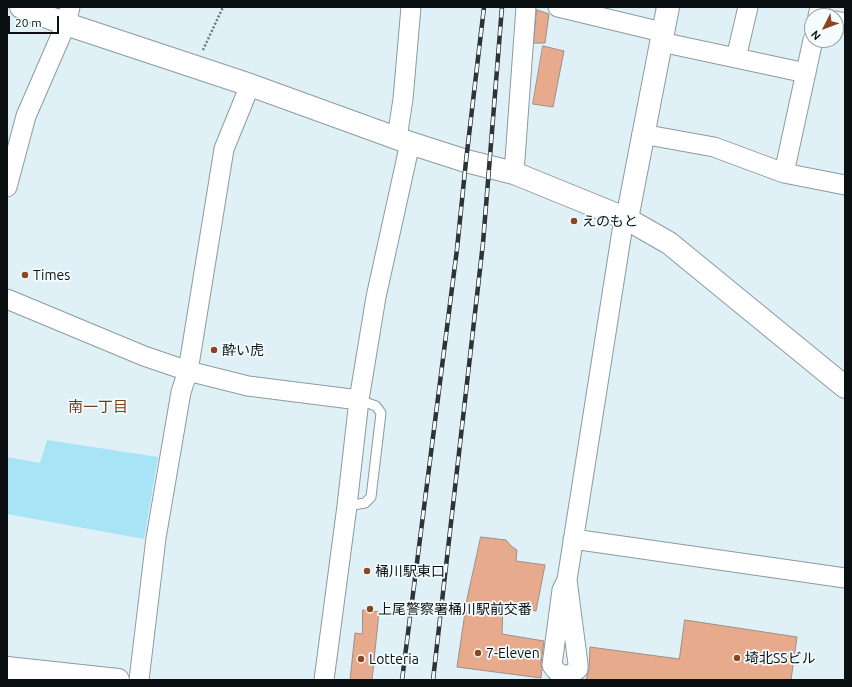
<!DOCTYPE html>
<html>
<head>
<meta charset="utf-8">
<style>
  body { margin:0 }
  #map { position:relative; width:852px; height:687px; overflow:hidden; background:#dff1f7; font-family:Ubuntu,sans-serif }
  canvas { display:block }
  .frame { position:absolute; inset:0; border:8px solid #0b1113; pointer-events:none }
  .north { position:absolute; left:804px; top:8px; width:40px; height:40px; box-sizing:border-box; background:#f5fcfe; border:1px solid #979ea0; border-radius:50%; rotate:228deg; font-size:11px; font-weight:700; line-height:16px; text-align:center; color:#0b1113 }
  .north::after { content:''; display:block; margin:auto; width:14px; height:18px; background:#8b451f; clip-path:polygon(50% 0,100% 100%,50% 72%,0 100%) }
  .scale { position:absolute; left:8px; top:16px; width:51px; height:18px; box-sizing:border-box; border:2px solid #0b1113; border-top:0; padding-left:5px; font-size:12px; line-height:14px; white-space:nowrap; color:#0b1113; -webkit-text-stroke:3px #f5fcfe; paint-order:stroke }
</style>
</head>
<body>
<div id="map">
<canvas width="852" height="687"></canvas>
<div class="frame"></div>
<div class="north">N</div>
<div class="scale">20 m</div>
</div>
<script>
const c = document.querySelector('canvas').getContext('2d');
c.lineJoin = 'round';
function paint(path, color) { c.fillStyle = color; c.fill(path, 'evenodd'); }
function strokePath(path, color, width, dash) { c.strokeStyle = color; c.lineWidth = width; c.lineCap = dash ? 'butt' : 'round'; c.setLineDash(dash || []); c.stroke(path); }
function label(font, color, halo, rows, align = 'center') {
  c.font = font + ' Ubuntu,"Noto Sans JP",sans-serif'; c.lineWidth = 3.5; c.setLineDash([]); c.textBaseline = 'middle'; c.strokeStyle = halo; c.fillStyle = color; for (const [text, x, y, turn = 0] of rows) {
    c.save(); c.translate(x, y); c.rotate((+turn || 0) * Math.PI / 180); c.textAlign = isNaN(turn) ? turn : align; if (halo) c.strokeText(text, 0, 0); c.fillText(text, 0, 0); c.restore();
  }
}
const green = new Path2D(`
  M47 440 158 457 144 539 7 514V457L40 463Z`);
const building = new Path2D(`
  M537 10 549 14 545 43H534Z
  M543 46 564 51 553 107 533 104Z
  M481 537 506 540 511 546 517 550 516 561 545 565 536 611 503 605 502 634 544 641 541 664 542 668 541 678 457 667 467 599Z
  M363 610 379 612 372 680H350L355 633 362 634Z
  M685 620 797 637 791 680H586L589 669 590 647 679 659Z`);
const path = new Path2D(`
  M203 50 223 7`);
const lane = new Path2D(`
  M347 506 365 503 371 497 381 413 376 406 359 400`);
const street = new Path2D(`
  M558 7 662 32
  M818 16 820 7
  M836 21 845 23
  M661 42 806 73
  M736 58 748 7
  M642 134 714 147 784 173 845 185
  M397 138 403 99 411 7
  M514 173 526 7
  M784 173 813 40
  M7 187 26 116 66 24 70 7
  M7 299 144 356 188 371 248 386 359 400
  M573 539 845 578
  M567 580 578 664V669L570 675C561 676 557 673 552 665L562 590 567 580 622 231 627 219
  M139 680 156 538 181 392 188 371 224 149 250 85
  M324 680 347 506 359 400 376 297 410 143`);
const secondary = new Path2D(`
  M21 7 66 24 250 85 410 143 466 161 514 173 627 219 669 243 845 387
  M627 219 668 7
  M7 668 118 680`);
const rail = new Path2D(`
  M402 680 457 249 466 161 484 7
  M433 680 483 243 502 7`);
const markers = [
  [574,221,4,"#8b451f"],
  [25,275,4,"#8b451f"],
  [214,350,4,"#8b451f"],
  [367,571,4,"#8b451f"],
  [370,609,4,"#8b451f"],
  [478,653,4,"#8b451f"],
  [737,658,4,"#8b451f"],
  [361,659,4,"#8b451f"]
];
const poiNames = [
  ["えのもと",582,221],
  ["Times",33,275],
  ["酔い虎",222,350],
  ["桶川駅東口",375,571],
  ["上尾警察署桶川駅前交番",378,609],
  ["7-Eleven",486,653],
  ["埼北SSビル",745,658],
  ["Lotteria",369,659]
];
const neighbourhoodNames = [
  ["南一丁目",98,407]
];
paint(green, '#a7e4f6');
paint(building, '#e7aa8d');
strokePath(building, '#9d8e87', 1);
strokePath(lane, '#8b9ba1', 11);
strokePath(street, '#8b9ba1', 21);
strokePath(secondary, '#8b9ba1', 24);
strokePath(path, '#6d787c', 2.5, [2, 2]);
strokePath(lane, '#fff', 9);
strokePath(street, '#fff', 19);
strokePath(secondary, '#fff', 22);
strokePath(rail, '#2c3436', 4.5);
strokePath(rail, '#f5fcfe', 3, [9]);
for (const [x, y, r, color] of markers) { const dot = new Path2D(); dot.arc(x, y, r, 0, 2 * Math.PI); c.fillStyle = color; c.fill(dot); strokePath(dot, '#f5fcfe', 1.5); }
label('14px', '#0b1113', '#f5fcfe', poiNames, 'left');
label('15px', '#783916', '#f5fcfe', neighbourhoodNames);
</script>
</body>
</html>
